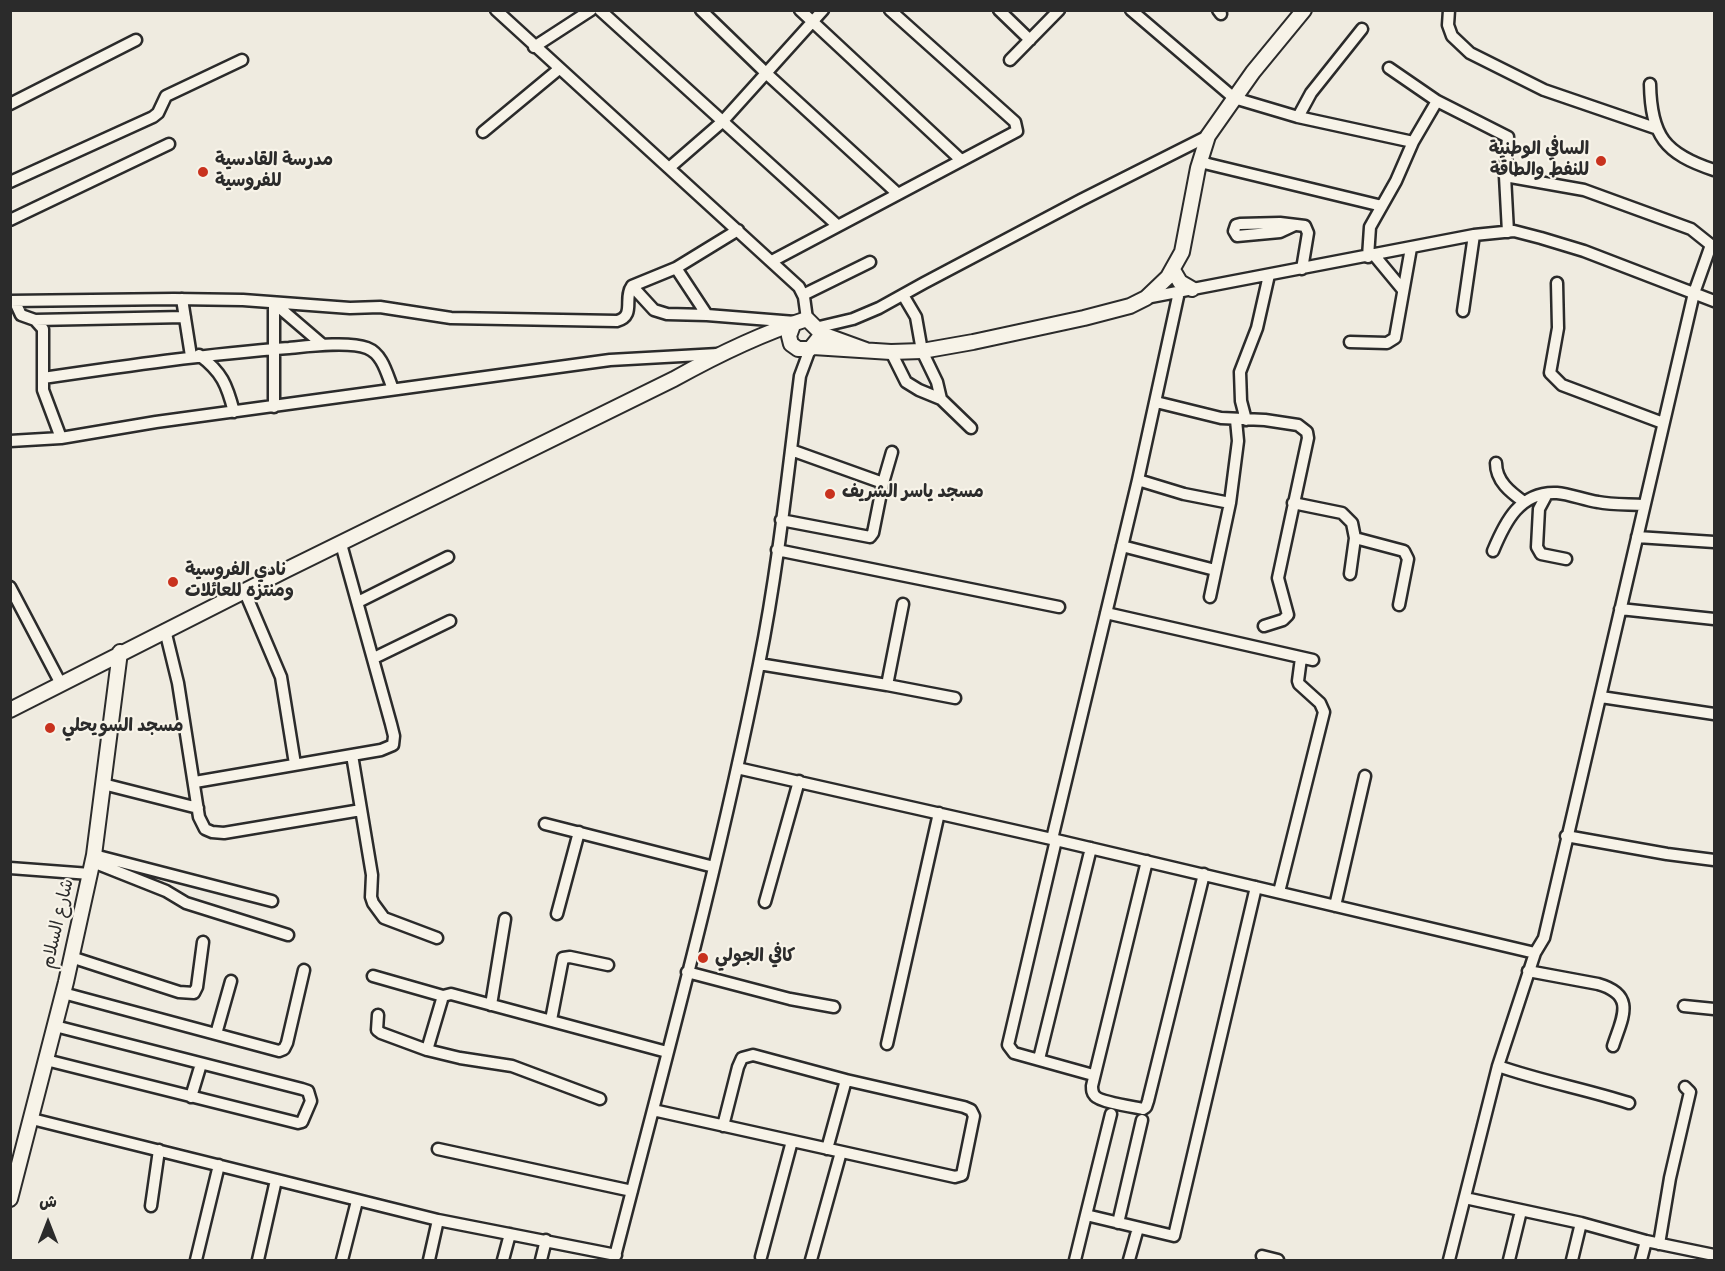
<!DOCTYPE html>
<html>
<head>
<meta charset="utf-8">
<style>
  body { margin:0 }
  #map { position:relative; width:1725px; height:1271px; overflow:hidden; background:#efebe0; font-family:"Gochi Hand","Playpen Sans Arabic",sans-serif }
  canvas { display:block }
  .frame { position:absolute; inset:0; border:12px solid #2b2b2b; pointer-events:none }
  .north { position:absolute; left:18px; top:1193px; width:60px; height:60px; -webkit-text-stroke:4px #f7f3e8; paint-order:stroke; rotate:0deg; font-size:16px; font-weight:700; line-height:24px; text-align:center; color:#2b2b2b }
  .north::after { content:''; display:block; margin:auto; width:21px; height:27px; background:#2b2b2b; clip-path:polygon(50% 0,100% 100%,50% 72%,0 100%) }
</style>
</head>
<body>
<div id="map">
<canvas width="1725" height="1271"></canvas>
<div class="frame"></div>
<div class="north">ش</div>
</div>
<script>
const c = document.querySelector('canvas').getContext('2d');
c.lineJoin = 'round';
function strokePath(path, color, width, dash) { c.strokeStyle = color; c.lineWidth = width; c.lineCap = dash ? 'butt' : 'round'; c.setLineDash(dash || []); c.stroke(path); }
function label(font, color, halo, rows, align = 'center') {
  c.font = font + ' "Gochi Hand","Playpen Sans Arabic",sans-serif'; c.lineWidth = 4.5; c.setLineDash([]); c.textBaseline = 'middle'; c.strokeStyle = halo; c.fillStyle = color; for (const [text, x, y, turn = 0] of rows) {
    c.save(); c.translate(x, y); c.rotate((+turn || 0) * Math.PI / 180); c.textAlign = isNaN(turn) ? turn : align; if (halo) c.strokeText(text, 0, 0); c.fillText(text, 0, 0); c.restore();
  }
}
const minor = new Path2D(`
  M496 10 799 287 804 297 807 319
  M600 10 838 226
  M701 10 767 74 898 194
  M800 10 961 160
  M999 10 1030 40
  M1131 10 1234 98 1298 117 1413 142
  M1218 10 1221 14
  M1449 10 1448 25 1452 36 1470 53 1544 90 1655 128
  M534 47 591 10
  M1010 60 1059 10
  M1389 68 1437 101 1508 137 1505 176 1508 232
  M1650 84C1651 136 1665 154 1714 170
  M10 104 136 40
  M1298 117 1311 93 1362 29
  M483 132 559 69
  M1200 162 1382 206
  M669 168 722 122 823 10
  M1505 176 1584 190 1691 229 1711 245
  M10 182 153 117 158 113 166 96 242 60
  M10 220 169 144
  M1295 225 1280 232 1237 236 1234 231 1236 225 1240 224 1280 223 1305 226 1308 233 1302 269
  M1374 255 1403 290
  M1368 257 1370 227 1396 181 1413 142 1437 101
  M772 261 1017 131 1015 122 890 10
  M676 268 707 315
  M1557 283 1558 328 1550 373 1562 385 1663 423
  M632 286 654 310 667 314 707 315 795 322
  M803 295 870 262
  M903 295 916 317 922 351 937 382 941 399
  M1146 298 1474 235 1514 231 1541 238 1584 251 1714 301
  M182 299 191 356
  M10 301 174 299 243 300 350 308 380 307 451 318 617 321C636 316 623 298 632 286L676 268 738 230
  M15 302 21 315 35 320 43 329V390L61 438
  M1463 311 1474 235
  M35 320 185 317
  M815 328 853 319 879 308 924 283 1081 200 1208 136
  M1350 342 1387 343 1395 338 1411 248
  M891 352 906 382 919 390 941 399 971 428
  M199 355C222 372 227 385 234 412
  M43 378C125 366 207 354 289 348 309 346 349 341 367 348 383 354 387 375 393 389
  M1156 402 1221 418 1265 420 1298 425 1307 432 1308 438 1278 578 1288 615 1283 620 1264 626
  M274 407V303L323 345
  M1246 420 1241 401 1240 372 1257 328 1269 275
  M10 441 61 438 156 422 610 360 718 354
  M1496 463C1496 481 1510 492 1524 502
  M1138 480 1184 494 1230 503 1238 441 1236 420
  M883 483 892 452
  M1547 494 1539 509 1537 547 1541 554 1566 559
  M1293 503 1342 513 1352 523 1355 538 1404 551 1408 559 1399 605
  M781 520 870 537 873 533 883 483 791 450
  M1637 537 1714 542
  M1122 546 1215 570
  M777 550 1059 607
  M1493 551C1505 522 1520 491 1557 493 1570 494 1584 500 1598 502 1612 505 1629 504 1644 505
  M1350 574 1355 538
  M10 587 61 684
  M244 590 281 677 295 764
  M1210 597 1230 503
  M358 602 448 557
  M1620 609 1714 619
  M1106 613 1313 660
  M165 630 178 683 199 817 205 829 212 832 224 833 361 810
  M374 658 450 621
  M759 664 887 685 903 604
  M887 685 955 698
  M1601 697 1714 714
  M352 755 372 875 371 897 373 903 384 918 437 938
  M737 768 1056 840 1535 953 1498 1066 1449 1260
  M195 782 381 750 393 745 394 736 391 724 341 544
  M103 784 198 808
  M545 824 714 867
  M1566 836 1667 854 1714 860
  M1052 839 1138 480 1179 292
  M1056 840 1008 1045 1014 1053 1093 1075
  M94 855 272 901
  M1147 861 1092 1086C1092 1090 1092 1093 1095 1096 1100 1102 1134 1107 1143 1109L1146 1107 1148 1101 1204 874
  M93 862 166 891 186 903 288 935
  M10 868 90 874
  M1279 892 1324 712 1320 703 1299 684 1298 681 1301 658
  M765 902 799 781
  M1335 906 1365 776
  M557 914 579 832
  M1535 953 1544 938 1694 293 1711 245 1714 246
  M71 957 179 992 194 993 197 987 203 942
  M1528 971 1598 984C1637 995 1622 1018 1613 1046
  M687 972 790 999 834 1007
  M373 976 443 996 451 994 667 1052
  M63 993 279 1051 284 1049 287 1043 304 970
  M443 996 427 1050 460 1058 512 1066 600 1099
  M491 1005 505 919
  M1684 1006 1714 1009
  M378 1015 377 1030 381 1033 427 1050
  M551 1020 563 958 570 957 608 965
  M216 1034 231 981
  M887 1044 939 813
  M1039 1059 1091 848
  M46 1060 298 1123 302 1122 311 1101 308 1091 302 1089 55 1026
  M1498 1066C1541 1081 1585 1089 1629 1103
  M191 1097 201 1064
  M653 1110 955 1177 962 1175 974 1116 971 1110 964 1107 846 1080 753 1055 742 1058 738 1067 723 1126
  M32 1119 438 1220 616 1255
  M438 1149 632 1191
  M827 1149 846 1080
  M1465 1198 1581 1223 1646 1241 1714 1255
  M151 1206 159 1150
  M1086 1215 1111 1114
  M1118 1223 1142 1120
  M1659 1244 1670 1178 1690 1092 1685 1087
  M1262 1256 1278 1260
  M761 1257 792 1141
  M196 1260 219 1165
  M258 1260 276 1180
  M342 1260 357 1201
  M429 1260 438 1220
  M503 1260 510 1234
  M541 1260 546 1240
  M614 1260C665 1062 719 865 759 664 778 570 788 472 800 376L810 349
  M811 1260 841 1152
  M1075 1260 1086 1215 1174 1236 1256 887
  M1129 1260 1138 1228
  M1509 1260 1521 1211
  M1572 1260 1581 1223
  M1641 1260 1646 1241`);
const major = new Path2D(`
  M1173 270 1180 282 1192 289
  M793 325 789 336 791 344 798 349H810L818 339
  M813 347 891 352 922 351 973 342 1084 318 1130 306 1146 298 1168 277 1182 252 1198 168 1208 136 1253 72 1304 10
  M10 710 286 570 674 379C717 355 760 334 807 319L822 334 866 350
  M10 1199 66 982 94 855 120 652`);
const markers = [
  [1601,161,6,"#c8321e"],
  [203,172,6,"#c8321e"],
  [830,494,6,"#c8321e"],
  [173,582,6,"#c8321e"],
  [50,728,6,"#c8321e"],
  [703,958,6,"#c8321e"]
];
const poiNames = [
  ["السافي الوطنية",1589,151,"right"],
  ["للنفط والطاقة",1589,172,"right"],
  ["مدرسة القادسية",215,162],
  ["للفروسية",215,183],
  ["مسجد ياسر الشريف",842,494],
  ["نادي الفروسية",185,572],
  ["ومنتزه للعائلات",185,593],
  ["مسجد السويحلي",62,728],
  ["كافي الجولي",715,958]
];
const streetNames = [
  ["شارع السلام",60,924,-77]
];
strokePath(minor, '#2b2b2b', 15);
strokePath(major, '#2b2b2b', 18);
strokePath(minor, '#f7f3e8', 10);
strokePath(major, '#f7f3e8', 14);
for (const [x, y, r, color] of markers) { const dot = new Path2D(); dot.arc(x, y, r, 0, 2 * Math.PI); c.fillStyle = color; c.fill(dot); strokePath(dot, '#f7f3e8', 2); }
label('bold 18px', '#2b2b2b', '#f7f3e8', poiNames, 'left');
label('18px', '#2b2b2b', '#f7f3e8', streetNames);
</script>
</body>
</html>
